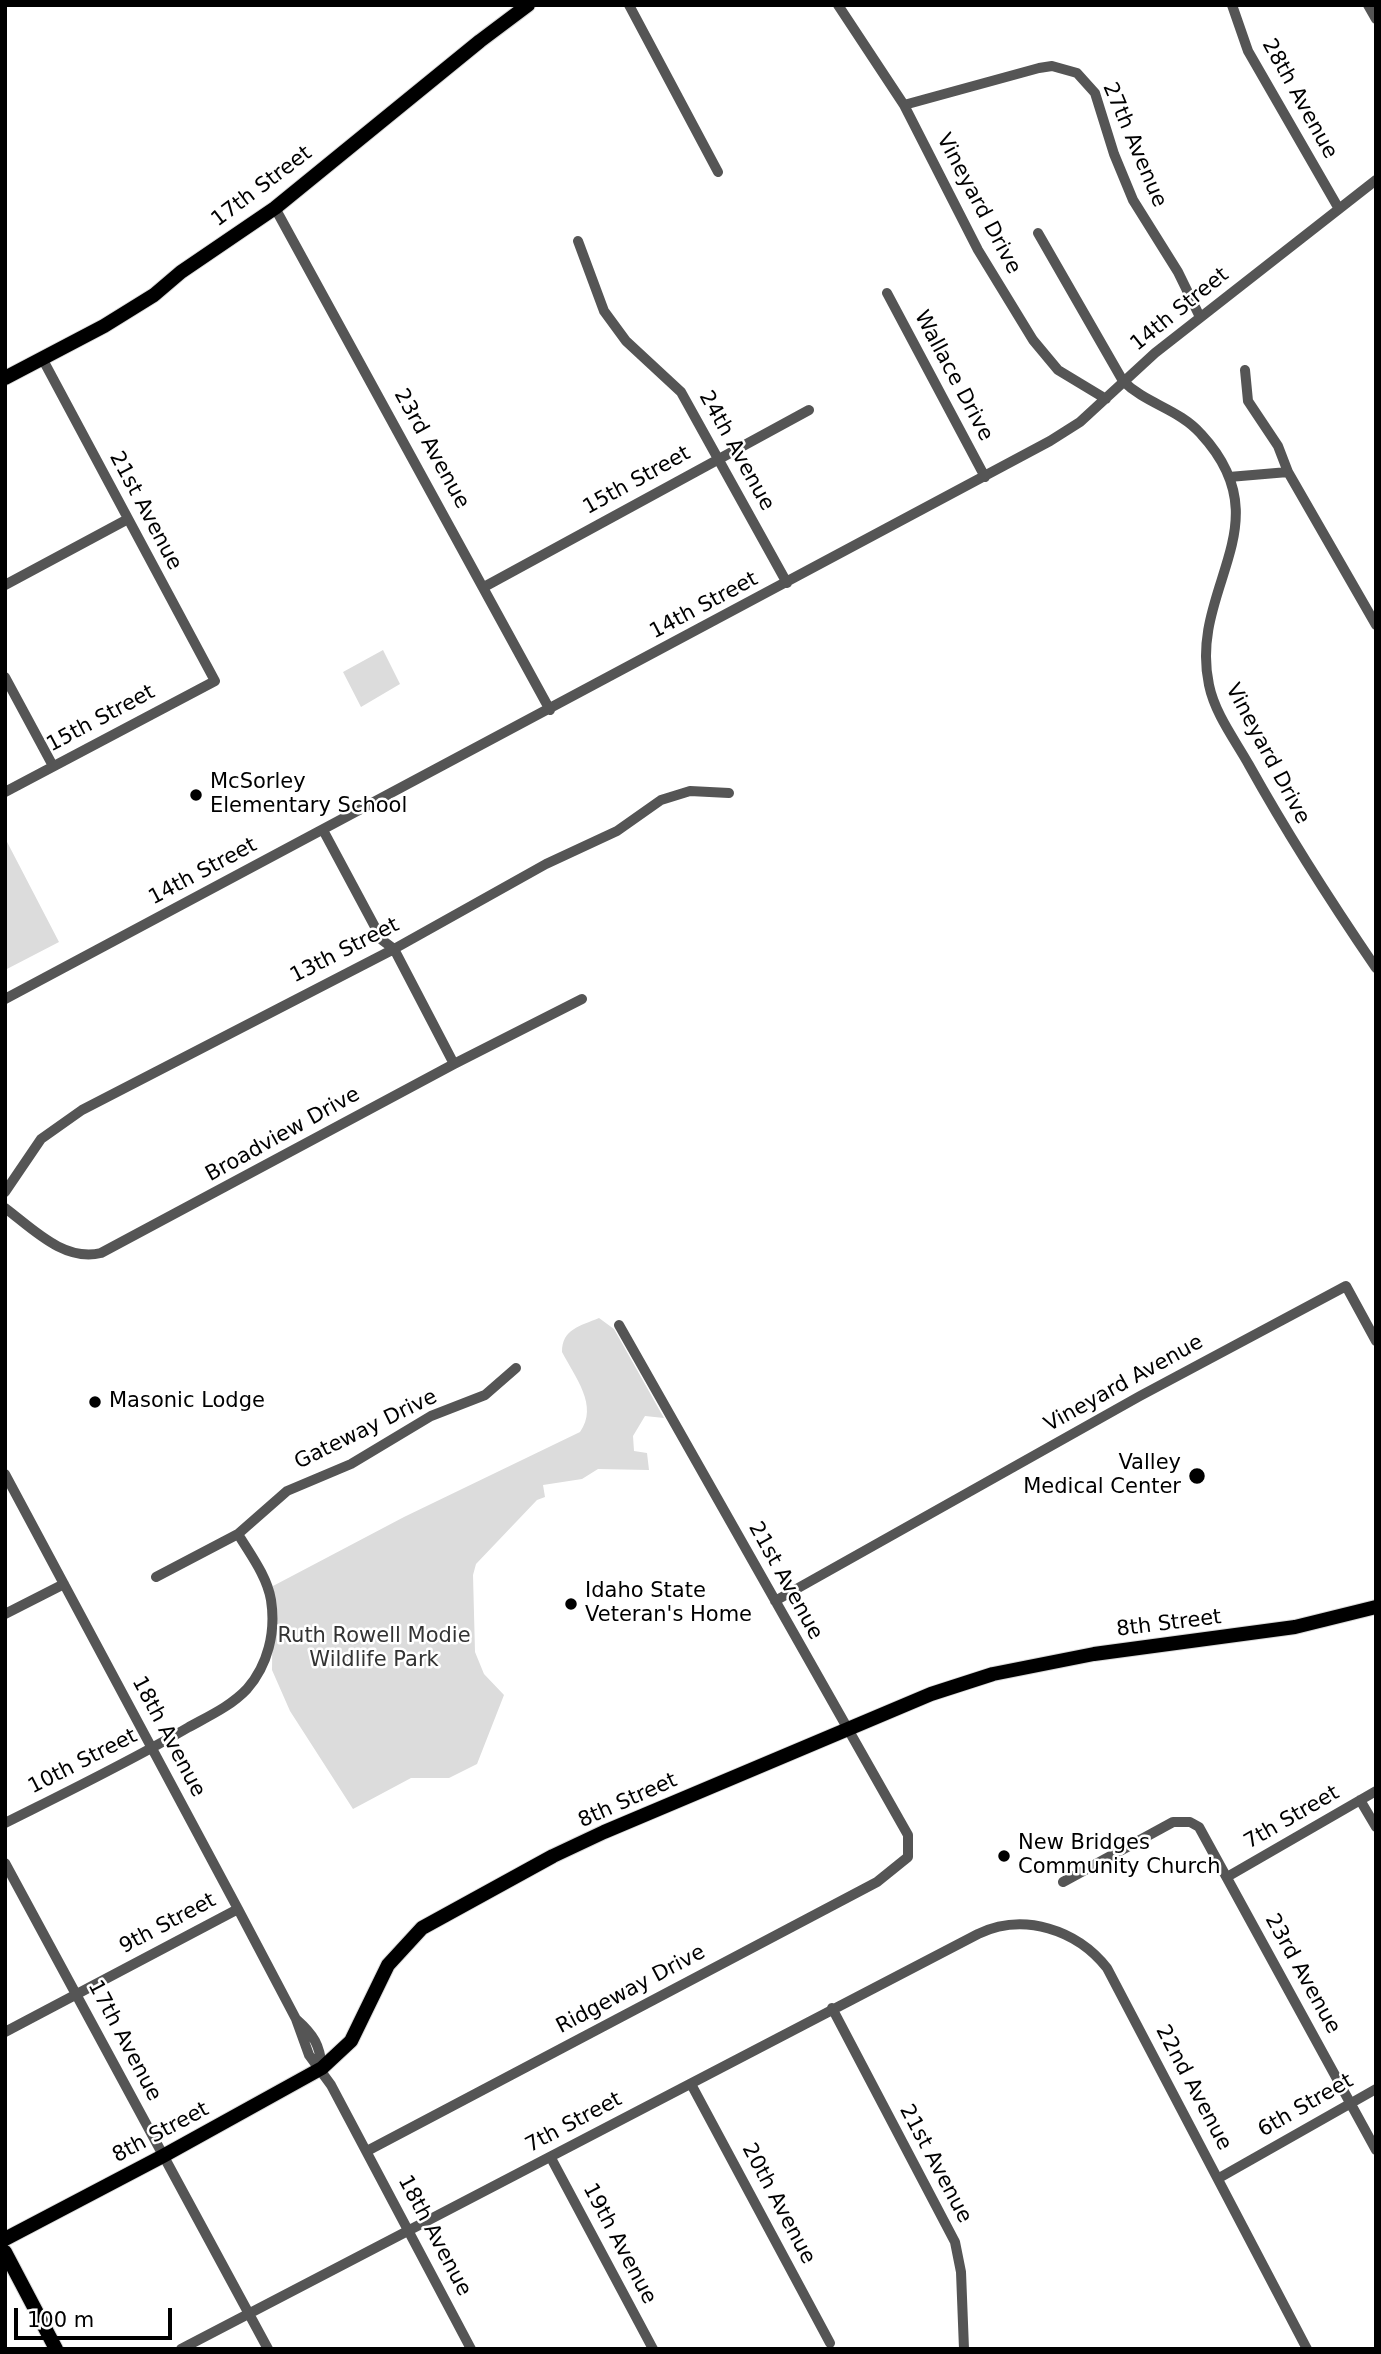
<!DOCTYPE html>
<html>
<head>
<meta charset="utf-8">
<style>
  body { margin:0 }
  #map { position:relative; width:1381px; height:2354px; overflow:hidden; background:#fff; font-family:"DejaVu Sans",sans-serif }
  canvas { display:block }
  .frame { position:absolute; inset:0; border:7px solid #000; pointer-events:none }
  .scale { position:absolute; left:14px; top:2308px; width:158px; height:32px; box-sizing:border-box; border:4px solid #000; border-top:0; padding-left:9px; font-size:21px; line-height:24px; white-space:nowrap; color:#000; -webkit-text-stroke:5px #fff; paint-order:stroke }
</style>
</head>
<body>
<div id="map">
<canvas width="1381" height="2354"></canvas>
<div class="frame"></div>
<div class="scale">100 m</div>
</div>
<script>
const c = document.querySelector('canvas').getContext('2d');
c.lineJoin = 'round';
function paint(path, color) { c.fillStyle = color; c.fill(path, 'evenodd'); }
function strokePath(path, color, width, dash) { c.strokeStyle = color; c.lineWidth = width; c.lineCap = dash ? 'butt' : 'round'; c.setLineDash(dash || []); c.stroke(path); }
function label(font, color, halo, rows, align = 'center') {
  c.font = font + ' "DejaVu Sans",sans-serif'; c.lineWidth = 5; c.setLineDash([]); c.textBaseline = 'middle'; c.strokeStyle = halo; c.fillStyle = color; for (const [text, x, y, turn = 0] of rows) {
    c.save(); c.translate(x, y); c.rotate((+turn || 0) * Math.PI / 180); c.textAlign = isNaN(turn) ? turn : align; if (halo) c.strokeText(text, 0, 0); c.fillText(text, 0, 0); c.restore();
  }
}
const green = new Path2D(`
  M383 650 400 684 361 707 343 672Z
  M5 838 59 942 5 970Z
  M599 1318 614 1329 664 1418 645 1416 633 1436 634 1451 647 1453 649 1470 598 1469 582 1479 543 1485 545 1497 537 1500 476 1564 473 1575 475 1652 484 1674 504 1695 477 1764 449 1778H411L353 1809 290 1711 272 1670 273 1586 404 1517 580 1432C599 1406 575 1377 562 1352 562 1329 580 1326 599 1318Z`);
const minor = new Path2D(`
  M629 5 718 172
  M838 5 904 105 978 250 1033 340 1058 370 1106 399
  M1232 5 1248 51 1339 209
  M1368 5 1376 19
  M904 105 1039 68 1052 66 1077 73 1095 93 1114 154 1133 200 1178 272 1200 317
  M275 208 550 710
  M1038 233 1123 381C1146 404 1179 409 1201 434 1285 525 1188 588 1209 685 1215 714 1235 740 1249 765 1288 835 1331 902 1376 968
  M578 241 604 311 626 341 681 392 787 583
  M887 293 985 477
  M1245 370 1248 401 1278 446 1288 472
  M1229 477 1288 472 1376 625
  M5 585 128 519
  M484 587 809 410
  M5 677 53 766
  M5 792 215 681 42 358
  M323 830 382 940 394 949 454 1064
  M5 999 1050 441 1080 422 1155 353 1376 180
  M5 1192 41 1139 82 1110 394 949 546 864 617 831 661 800 690 791 729 793
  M5 1208C33 1229 64 1262 101 1253L454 1064 582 999
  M5 1474 238 1909 296 2019 309 2055 331 2085 471 2349
  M156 1577 238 1534 287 1491 351 1464 431 1416 485 1395 516 1368
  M775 1601 1140 1396 1346 1286 1376 1341
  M5 1614 64 1584
  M1360 1800 1376 1827
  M5 1823C67 1792 129 1762 189 1727 209 1716 231 1706 247 1689 268 1665 276 1632 271 1600 267 1576 250 1554 238 1534
  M5 1863 268 2349
  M1227 1877 1376 1791
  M1063 1882 1173 1822H1190L1199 1827 1376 2150
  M832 2008 955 2242 961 2272 964 2349
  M296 2019C314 2035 320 2045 322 2068
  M5 2032 238 1909
  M691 2084 830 2343
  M367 2151 877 1882 908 1857V1835L619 1325
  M551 2158 653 2349
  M1219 2178 1376 2089
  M181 2349 978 1934C1024 1912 1077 1930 1107 1968L1307 2349`);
const major = new Path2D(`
  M5 378 104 326 154 295 181 272 275 208 480 41 528 5
  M5 2239 163 2156 322 2068 351 2041 388 1965 422 1928 553 1856 604 1832 931 1694 993 1674 1094 1654 1295 1627 1376 1607
  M5 2252 56 2349`);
const markers = [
  [196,795,7,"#000"],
  [95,1402,7,"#000"],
  [1197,1476,9,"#000"],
  [571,1604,7,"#000"],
  [1004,1856,7,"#000"]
];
const streetNames = [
  ["28th Avenue",1299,99,61],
  ["27th Avenue",1134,145,67],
  ["17th Street",262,187,-37],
  ["Vineyard Drive",978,204,62],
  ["14th Street",1180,310,-39],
  ["Wallace Drive",953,376,62],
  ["23rd Avenue",431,449,61],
  ["24th Avenue",736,451,61],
  ["15th Street",637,481,-29],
  ["21st Avenue",145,511,62],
  ["14th Street",704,606,-28],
  ["15th Street",101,719,-28],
  ["Vineyard Drive",1267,754,62],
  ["14th Street",203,872,-28],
  ["13th Street",345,951,-27],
  ["Broadview Drive",283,1135,-29],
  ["Vineyard Avenue",1124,1384,-29],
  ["Gateway Drive",366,1430,-26],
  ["21st Avenue",785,1581,61],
  ["8th Street",1169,1624,-7],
  ["18th Avenue",168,1737,62],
  ["10th Street",83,1762,-27],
  ["8th Street",628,1801,-24],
  ["7th Street",1292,1818,-30],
  ["9th Street",168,1924,-28],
  ["23rd Avenue",1302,1974,61],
  ["Ridgeway Drive",631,1990,-28],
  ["17th Avenue",124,2041,62],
  ["22nd Avenue",1193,2088,62],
  ["6th Street",1306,2106,-30],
  ["7th Street",574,2123,-28],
  ["8th Street",161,2133,-28],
  ["21st Avenue",935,2164,62],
  ["20th Avenue",778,2204,62],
  ["18th Avenue",434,2236,62],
  ["19th Avenue",619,2244,62]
];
const poiNames = [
  ["McSorley",210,783],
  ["Elementary School",210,807],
  ["Masonic Lodge",109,1402],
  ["Valley",1181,1464,"right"],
  ["Medical Center",1181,1488,"right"],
  ["Idaho State",585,1592],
  ["Veteran's Home",585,1616],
  ["New Bridges",1018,1844],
  ["Community Church",1018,1868]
];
const parkNames = [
  ["Ruth Rowell Modie",374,1637],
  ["Wildlife Park",374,1661]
];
paint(green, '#dcdcdc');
strokePath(major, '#dbdbdb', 16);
strokePath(minor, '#555', 10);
strokePath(major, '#000', 14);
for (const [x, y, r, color] of markers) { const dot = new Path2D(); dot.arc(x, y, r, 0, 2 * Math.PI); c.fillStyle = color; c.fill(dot); strokePath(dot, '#fff', 2.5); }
label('21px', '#000', '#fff', streetNames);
label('21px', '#000', '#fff', poiNames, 'left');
label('21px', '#333', '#fff', parkNames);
</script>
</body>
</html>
